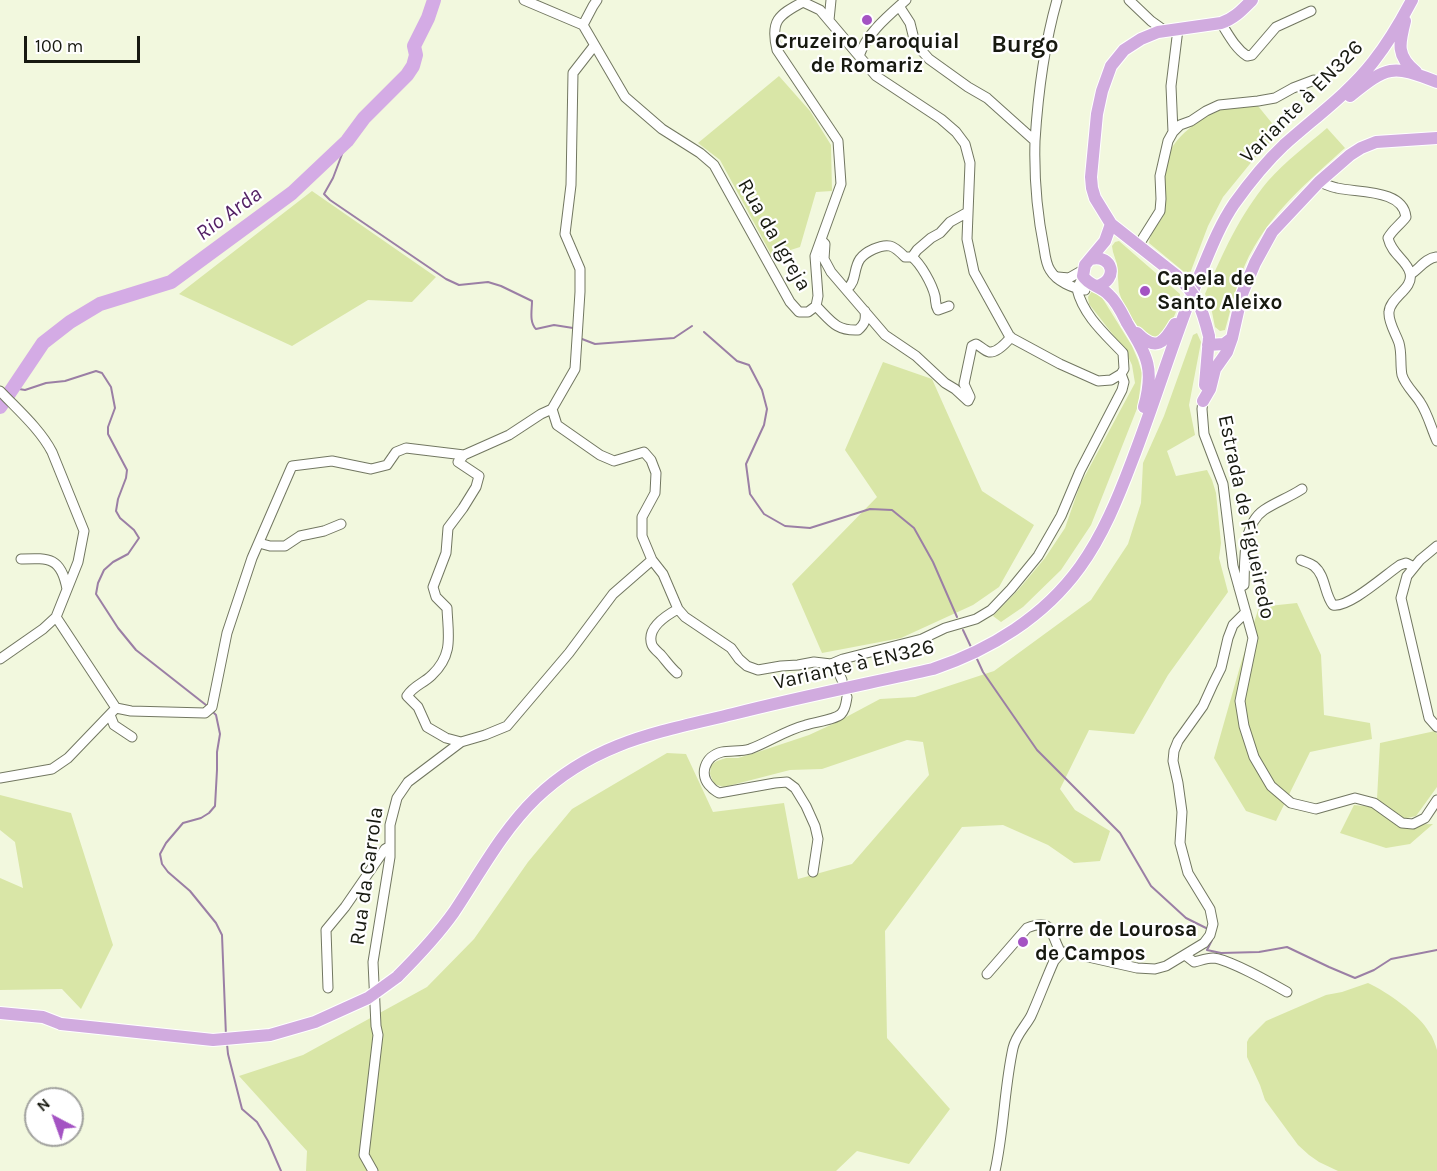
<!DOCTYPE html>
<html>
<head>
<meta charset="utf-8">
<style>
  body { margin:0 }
  #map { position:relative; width:1437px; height:1171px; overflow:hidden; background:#f2f8de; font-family:Karla,sans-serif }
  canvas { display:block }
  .north { position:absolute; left:24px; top:1087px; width:60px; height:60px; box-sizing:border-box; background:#fff; border:2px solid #a2a39f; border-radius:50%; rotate:319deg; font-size:16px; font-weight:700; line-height:24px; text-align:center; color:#171910 }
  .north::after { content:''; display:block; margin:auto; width:21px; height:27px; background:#a453c3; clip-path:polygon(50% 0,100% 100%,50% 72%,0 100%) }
  .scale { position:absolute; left:24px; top:36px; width:116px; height:27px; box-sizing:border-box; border:3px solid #171910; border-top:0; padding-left:8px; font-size:18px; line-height:21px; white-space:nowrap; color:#171910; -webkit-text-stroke:4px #fff; paint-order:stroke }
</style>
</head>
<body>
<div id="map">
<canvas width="1437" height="1171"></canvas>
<div class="north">N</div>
<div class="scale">100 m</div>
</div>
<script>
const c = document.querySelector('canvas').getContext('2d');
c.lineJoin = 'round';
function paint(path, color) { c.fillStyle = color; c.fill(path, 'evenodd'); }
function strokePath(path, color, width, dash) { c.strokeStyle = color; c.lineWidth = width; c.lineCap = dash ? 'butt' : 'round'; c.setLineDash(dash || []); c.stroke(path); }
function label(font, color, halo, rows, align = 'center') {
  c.font = font + ' Karla,sans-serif'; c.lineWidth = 4.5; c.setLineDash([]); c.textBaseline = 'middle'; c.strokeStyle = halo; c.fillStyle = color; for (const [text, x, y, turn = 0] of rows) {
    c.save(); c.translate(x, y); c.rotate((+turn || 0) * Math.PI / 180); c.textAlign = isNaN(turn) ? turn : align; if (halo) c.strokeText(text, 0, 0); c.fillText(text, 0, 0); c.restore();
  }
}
const green = new Path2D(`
  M779 76 810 111 831 145 832 191 816 192 800 247 772 256 720 160 698 143Z
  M1258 106 1280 133 1258 154 1223 197 1208 226 1189 276 1149 243C1150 231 1160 224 1164 214 1168 202 1164 189 1165 177 1165 169 1167 157 1171 150 1179 132 1211 111 1230 107 1239 106 1249 106 1258 106Z
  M1327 128 1345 148C1312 178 1277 207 1254 247 1239 272 1233 302 1225 330L1220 331 1215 327 1211 307 1205 294C1223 253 1239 216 1268 181 1285 162 1307 145 1327 128Z
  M312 191 436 277 412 302 368 300 292 346 179 294Z
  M1119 241 1180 294C1179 311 1170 327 1158 340L1142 332 1132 319 1124 306 1119 292 1117 264 1113 252 1112 246 1115 242Z
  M1092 291H1098L1132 346 1138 360 1142 373 1138 406 1091 525 1061 570 1023 607 1001 622 993 616 1019 589 1045 558 1065 528 1080 485 1135 383 1132 365 1125 350 1089 304 1088 297Z
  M1197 333 1201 342 1189 405 1195 435 1167 451 1176 476 1207 470 1212 480 1216 493 1221 543 1219 558 1228 592 1168 675 1134 734 1089 730 1060 789 1075 810 1110 831 1100 861 1074 863 1048 845 1003 825 962 827 885 931 887 1038 950 1109 909 1164 857 1151 836 1171H306L307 1151 239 1076 303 1055 427 987 474 939 528 862 572 809 667 753 686 754 713 812 784 803 798 879 852 864 929 775 923 742 907 740 822 769 790 770 724 787 714 784 710 774 711 765 717 761 726 758H738L755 753 809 735 835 723 880 699 915 697 994 671 1091 600 1128 544 1141 503 1143 463 1164 416 1193 335Z
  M883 362 932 379 982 491 1034 525 999 587 973 605 901 638 822 653 792 584 877 497 845 450Z
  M1297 603 1321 655 1324 715 1370 723 1372 739 1310 752 1276 821 1246 811 1214 758 1241 663 1259 607Z
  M1435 731 1437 734V787L1416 816 1403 819 1377 799 1380 743Z
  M0 795 71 813 113 945 81 1009 62 989 0 990V878L23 888 15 842 0 830Z
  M1354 805 1372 807 1399 825 1433 824 1410 844 1386 848 1340 833Z
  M1368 983C1386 991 1420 1015 1429 1032 1433 1037 1435 1044 1437 1050V1171H1338L1319 1162 1309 1155 1298 1145 1265 1100 1260 1085 1247 1057V1042L1249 1038 1266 1021 1326 995 1342 992Z`);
const stream = new Path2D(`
  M347 141 333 178 324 194 330 200 446 279 459 285 488 282 501 286 532 301C532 310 529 322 536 329L554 325 573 328
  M704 332 737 361 749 365 762 390 767 409 764 425 746 464 750 494 764 514 785 526 810 528 870 509 892 510 914 528 933 562 957 617
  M582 339 595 344 674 338 692 326
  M13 388 25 390 46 383 65 381 96 371 102 373 111 387 115 408 108 427V434L127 470 126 478 118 499 116 511 120 518 134 530 139 538 128 554 113 562 104 570 98 583 96 594 118 628 136 650 206 705
  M963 630 971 647
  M977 659 983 672 1037 750 1120 833 1151 886 1186 918 1206 928
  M214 713 216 715 220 734 217 752V770L215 806 209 813 201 818 183 823 166 843 160 854 162 864 168 872 190 891 216 923 222 935 226 1036
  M1212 940 1207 950 1221 953 1259 952 1287 947 1329 967 1355 978 1374 970 1391 959 1437 950
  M227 1044 228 1054 242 1109 257 1122 268 1141 281 1171`);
const river = new Path2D(`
  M0 407 43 343 70 322 100 304 171 282 292 193 347 141 364 118 407 75 413 66 416 55 414 46 428 18 434 0`);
const minor = new Path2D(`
  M524 0 583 25 625 97 662 129 700 153 714 165 790 302 799 312H808L816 306 818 296 815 256 841 184 838 141 777 50C770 21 778 15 803 2L820 10 876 76 941 119 956 132 965 144 970 163 967 239 974 272 1010 337 1060 364 1098 381 1111 380 1121 374 1124 369 1123 353C1105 334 1083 315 1077 289L1083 276
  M1129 0 1151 21 1165 31
  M899 6 910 23 915 43 929 59 968 87 987 98 1035 141C1034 176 1037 213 1044 248 1045 255 1046 264 1050 270 1057 282 1073 288 1085 290
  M829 20 831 0
  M1221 23C1228 34 1235 48 1247 56L1252 55 1276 27 1311 11
  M583 25 593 6 597 0
  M859 56C867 33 888 16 906 0
  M1173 132 1171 86 1178 29
  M1035 141C1038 93 1044 46 1057 0
  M1319 182C1325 184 1331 187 1337 188 1358 193 1403 189 1406 217 1400 225 1393 229 1388 238 1392 255 1407 260 1410 273 1414 289 1390 297 1389 312 1388 322 1396 334 1399 343 1402 353 1400 365 1402 375 1405 385 1415 394 1420 402 1428 414 1431 428 1437 441
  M821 240 825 244 824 259 831 272 885 335 916 356 945 383 955 389 968 401 970 397 964 384 972 346 976 344C980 346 985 351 989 352 997 353 1006 343 1011 337
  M1138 246 1160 211 1161 199 1160 176 1168 141 1173 132 1180 125 1191 121 1206 111 1219 105 1258 101 1275 98 1293 88 1314 80
  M912 257 917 250 931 238 940 233 950 222 968 212
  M912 257C921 264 932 284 935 296 936 302 935 305 938 310L949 306
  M1411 274C1419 269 1426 258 1436 257
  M1058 277 1069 278 1083 270
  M847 289C857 281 853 269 860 259 865 252 881 244 890 246 895 247 901 253 905 257H912
  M816 306C831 321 836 331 858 330 865 324 866 320 865 311
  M0 391C18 410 40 429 52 452L84 531 78 562 56 617 116 708 131 711 205 713 212 707 227 633 252 558 292 466 332 461 371 469 387 465 396 452 406 448 464 455 509 435 541 414 552 409 575 369 580 292V269L565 234 571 185 573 73 594 46
  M1203 401 1202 409 1204 434 1223 484 1233 566 1253 638 1240 701 1244 726 1254 757 1271 786 1291 803 1316 809 1355 798 1374 803 1402 823 1413 824 1425 818 1437 800
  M552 409 557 425 600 455 614 461 644 452 651 460 656 473 655 493 642 517V536L652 560 663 574 678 609 685 617 731 648 739 659 747 666 758 670 781 666 798 665 814 662 831 664 836 667 842 680
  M259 543 270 546H285L300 536 324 531 341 524
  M1437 546 1420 560 1407 576 1401 598 1429 718 1437 727
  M21 559C49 558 61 557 67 589
  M1301 560C1305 562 1310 563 1314 566 1326 576 1324 594 1333 605 1349 608 1385 575 1400 565L1406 563 1414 567
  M1239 588 1244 585C1245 561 1242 525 1264 510 1276 502 1290 497 1302 489
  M0 659 43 629 56 617
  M831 664 843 659 922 639 945 628 976 619 991 610 1011 589 1038 556 1061 516 1080 471 1122 390 1124 382 1121 374
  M677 673C671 668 667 662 661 655 658 652 654 649 652 645 646 629 665 616 678 609
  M110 715 114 725 132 737
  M461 742 446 738 427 727 418 707 407 696C414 685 423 684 432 675 454 654 448 635 447 608L436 597 433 587 446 553 448 528 463 508 476 487 479 476 458 462 464 455
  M0 778 52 769 68 758 116 708
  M813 872 818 839 815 826 806 806 795 788 787 782 775 783 719 793C716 791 713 790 711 787 698 775 705 756 722 752 731 750 740 752 750 749 769 742 786 730 806 725 814 722 835 720 841 714 846 709 846 702 847 697
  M1185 955 1194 962C1199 961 1207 958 1213 958 1228 959 1273 984 1287 992
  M987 974 1027 928C1054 917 1050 934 1061 953
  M328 988 326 930 345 907 385 849 390 846
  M373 1171 364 1155 378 1035 376 1026 373 962 390 857V825L397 798 408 782 461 742 485 735 507 726 569 653 613 594 652 560
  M995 1171C1004 1131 1004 1089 1013 1048 1016 1035 1025 1027 1031 1016 1039 998 1046 979 1054 961L1061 953 1066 952 1137 968 1155 969 1166 966 1204 943 1210 935 1213 924 1210 909 1188 873 1180 843 1182 812 1178 783 1173 761 1174 751 1178 741 1203 706 1213 684 1221 668 1228 638 1233 625 1246 612`);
const major = new Path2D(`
  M1405 21C1399 44 1396 56 1416 72
  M1350 96C1387 66 1392 64 1437 82
  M1111 224 1105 241 1085 265 1083 276C1089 286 1101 286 1109 295 1117 302 1122 313 1127 323 1147 356 1155 368 1144 407
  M1091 259C1113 254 1119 280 1097 286
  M1177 276 1111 224 1095 198 1092 188 1091 177 1097 114 1102 91 1111 66 1124 50 1141 39 1158 32 1221 23C1234 19 1242 10 1252 0
  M1137 333C1156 352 1164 343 1175 324
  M1208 345 1224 344 1232 338 1242 294 1255 263 1272 232 1319 182 1350 155 1361 148 1376 142 1437 138
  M1205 385 1209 337
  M1203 401 1210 389 1215 369 1227 352 1232 338
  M397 977C418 956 437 936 454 912 480 873 502 831 536 798 594 742 659 732 733 714 799 697 866 684 933 669 990 650 1044 617 1080 567 1103 535 1118 498 1132 461 1154 404 1172 344 1195 286 1207 259 1217 229 1234 204 1249 183 1265 163 1284 145 1314 118 1348 94 1373 62 1388 43 1401 21 1412 0
  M0 1013 43 1017 61 1024`);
const majorBridge = new Path2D(`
  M1177 276C1198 296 1202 308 1209 336
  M61 1024 213 1040 270 1035 315 1022 368 998 397 977`);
const markers = [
  [867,20,6,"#a453c3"],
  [1145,291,6,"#a453c3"],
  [1023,942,6,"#a453c3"]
];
const poiNames = [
  ["Cruzeiro Paroquial",867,42,"center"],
  ["de Romariz",867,66,"center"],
  ["Capela de",1157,279],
  ["Santo Aleixo",1157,303],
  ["Torre de Lourosa",1035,930],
  ["de Campos",1035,954]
];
const streetNames = [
  ["Variante à EN326",1302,102,-45],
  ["Rua da Igreja",774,235,60],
  ["Estrada de Figueiredo",1246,517,78],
  ["Variante à EN326",854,665,-13],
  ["Rua da Carrola",367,876,-82]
];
const waterNames = [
  ["Rio Arda",229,214,-36]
];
const quarterNames = [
  ["Burgo",1025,45]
];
paint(green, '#d9e6a7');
strokePath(stream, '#9b7fa5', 2);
strokePath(river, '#d4abe5', 14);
strokePath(minor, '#727761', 11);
strokePath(major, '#fff', 14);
strokePath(minor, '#fff', 9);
strokePath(major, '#d1abdf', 12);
strokePath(majorBridge, '#fff', 14, []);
strokePath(majorBridge, '#d1abdf', 12);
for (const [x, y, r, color] of markers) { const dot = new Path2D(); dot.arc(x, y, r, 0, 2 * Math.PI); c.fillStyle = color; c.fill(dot); strokePath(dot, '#fff', 2); }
label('bold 21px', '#171910', '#fff', poiNames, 'left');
label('21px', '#171910', '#fff', streetNames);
label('italic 22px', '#542266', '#fff', waterNames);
label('bold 24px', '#171910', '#fff', quarterNames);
</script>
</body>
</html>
